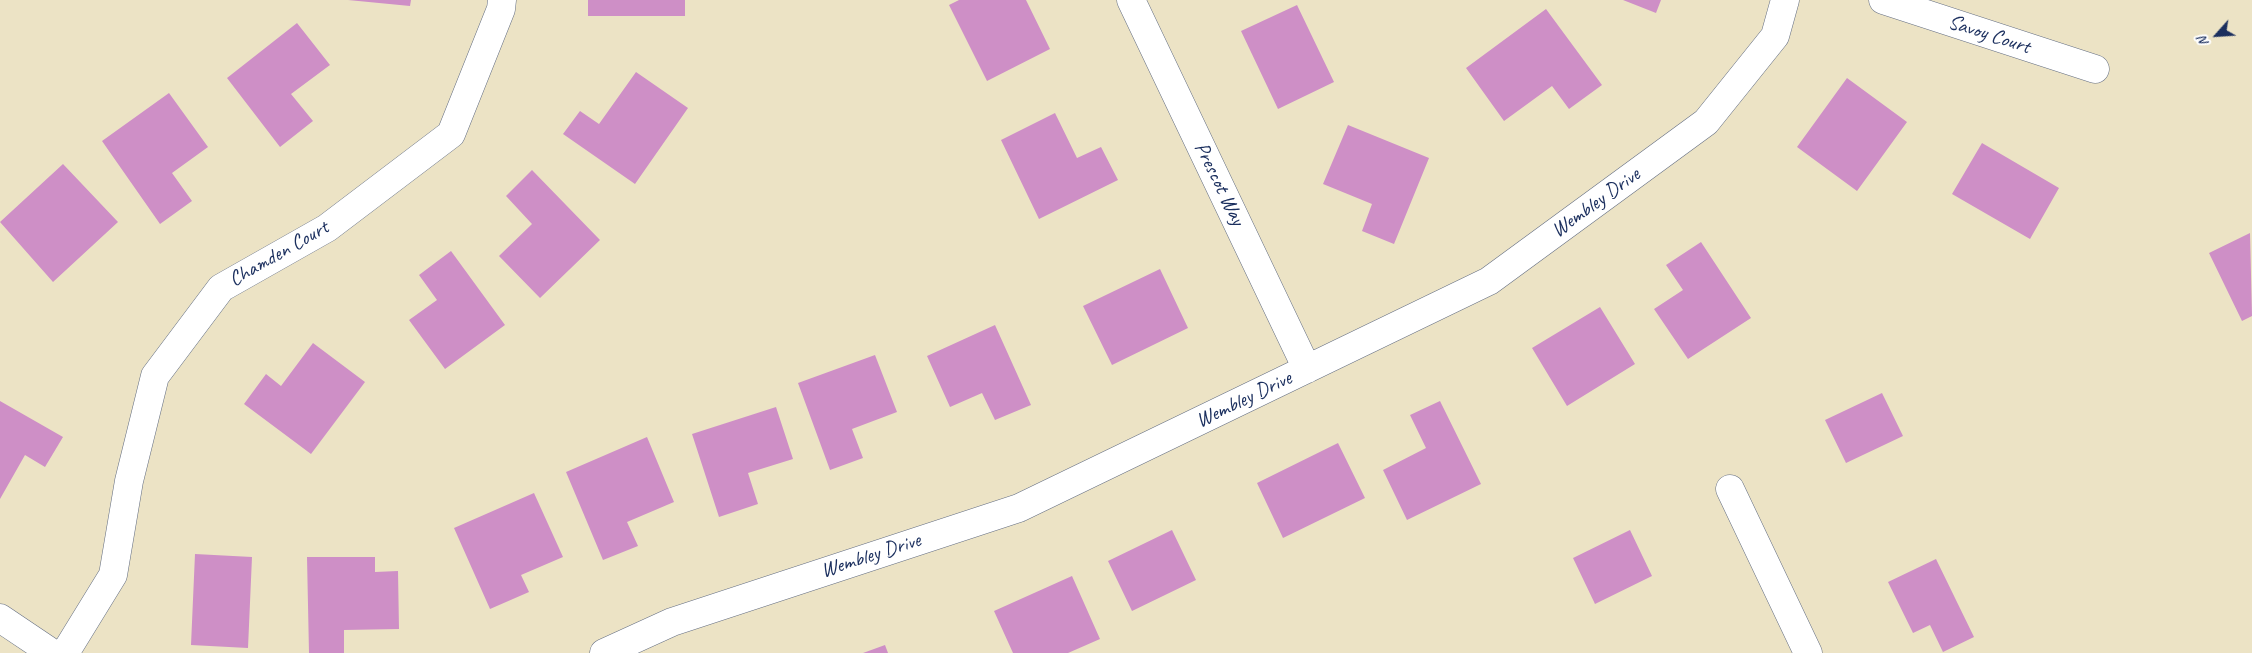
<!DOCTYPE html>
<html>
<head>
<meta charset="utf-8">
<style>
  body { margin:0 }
  #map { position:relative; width:2252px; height:653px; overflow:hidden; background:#ece3c5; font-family:Caveat,sans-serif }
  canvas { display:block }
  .north { position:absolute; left:2192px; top:10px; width:50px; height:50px; -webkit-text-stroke:4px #fff; paint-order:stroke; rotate:244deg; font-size:14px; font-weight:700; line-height:20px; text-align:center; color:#1b2f5e }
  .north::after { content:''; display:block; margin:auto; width:18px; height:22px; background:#1b2f5e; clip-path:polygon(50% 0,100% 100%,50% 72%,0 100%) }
</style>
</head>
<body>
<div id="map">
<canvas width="2252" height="653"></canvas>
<div class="north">N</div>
</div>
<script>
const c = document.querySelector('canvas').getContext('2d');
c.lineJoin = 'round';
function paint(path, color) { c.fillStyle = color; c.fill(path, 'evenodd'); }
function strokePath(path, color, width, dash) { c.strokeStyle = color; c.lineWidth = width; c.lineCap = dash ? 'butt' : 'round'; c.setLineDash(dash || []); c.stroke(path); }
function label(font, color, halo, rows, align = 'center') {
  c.font = font + ' Caveat,sans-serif'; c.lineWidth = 4; c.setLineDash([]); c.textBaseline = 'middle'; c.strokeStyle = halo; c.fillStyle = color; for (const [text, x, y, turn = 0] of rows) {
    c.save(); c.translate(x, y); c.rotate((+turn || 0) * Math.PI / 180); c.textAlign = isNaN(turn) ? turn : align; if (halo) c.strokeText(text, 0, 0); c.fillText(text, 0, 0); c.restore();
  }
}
const building = new Path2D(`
  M348 0H411L410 6Z
  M588 0H685V16H588Z
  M959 0H1026L1050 49 987 81 949 5Z
  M1623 0H1661L1656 13Z
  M1297 5 1334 82 1278 109 1241 31Z
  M1546 9 1602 85 1569 109 1552 86 1504 121 1466 68Z
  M297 23 330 65 291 94 313 121 280 147 227 78Z
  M636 72 688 108 635 184 563 134 580 111 599 124Z
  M1847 78 1907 122 1857 191 1797 147Z
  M169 93 208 147 172 173 192 201 160 224 102 141Z
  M1055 113 1077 158 1101 147 1118 180 1039 219 1001 140Z
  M1348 125 1429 158 1394 244 1362 231 1372 204 1323 184Z
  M1982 143 2059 188 2030 239 1952 194Z
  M63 164 118 222 53 282 0 222Z
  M532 170 600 240 540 298 499 256 532 224 506 196Z
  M2250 233 2252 316 2242 321 2209 253Z
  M1701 242 1751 318 1688 359 1654 309 1683 290 1666 265Z
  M451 251 505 325 445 369 409 320 437 300 419 275Z
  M1160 269 1188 328 1112 365 1083 306Z
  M1600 307 1635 364 1567 406 1532 348Z
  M995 325 1031 405 995 420 982 393 950 407 927 356Z
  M313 343 365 382 311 454 244 404 266 374 281 386Z
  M875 355 897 412 852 429 863 458 830 470 798 383Z
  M1882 393 1903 436 1846 463 1825 420Z
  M0 401 63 437 45 467 25 455 0 499Z
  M1440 401 1481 484 1407 520 1383 470 1426 448 1410 415Z
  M776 407 793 459 748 473 758 504 719 517 692 434Z
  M647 437 674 502 627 522 638 546 603 560 566 472Z
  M1338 443 1365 498 1283 538 1257 483Z
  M534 493 563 557 521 575 529 592 490 609 454 528Z
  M1172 530 1196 580 1132 611 1108 561Z
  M1630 530 1652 576 1595 604 1573 558Z
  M195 554 252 557 248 648 191 645Z
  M307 557H375V572L398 571 399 629 344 630V653H309Z
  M1936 559 1974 637 1943 652 1930 625 1913 633 1888 582Z
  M1072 576 1100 639 1068 653H1013L994 611Z
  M885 645 888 653H863Z`);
const street = new Path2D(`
  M1131 0 1307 369
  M1883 0 2095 69
  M1730 489 1808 653
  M0 618 52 653
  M65 653 113 575 129 481 155 376 221 288 327 228 451 134 501 9 502 0
  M604 653 672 622 1019 508 1489 281 1706 122 1775 36 1785 0`);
const streetNames = [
  ["Savoy Court",1989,35,18],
  ["Prescot Way",1219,184,64],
  ["Wembley Drive",1596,203,-36],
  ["Chamden Court",279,254,-30],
  ["Wembley Drive",1244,400,-26],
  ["Wembley Drive",871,556,-18]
];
paint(building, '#ce8fc6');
strokePath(street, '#646e82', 29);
strokePath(street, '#fff', 28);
label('21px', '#1b2f5e', '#fff', streetNames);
</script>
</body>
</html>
